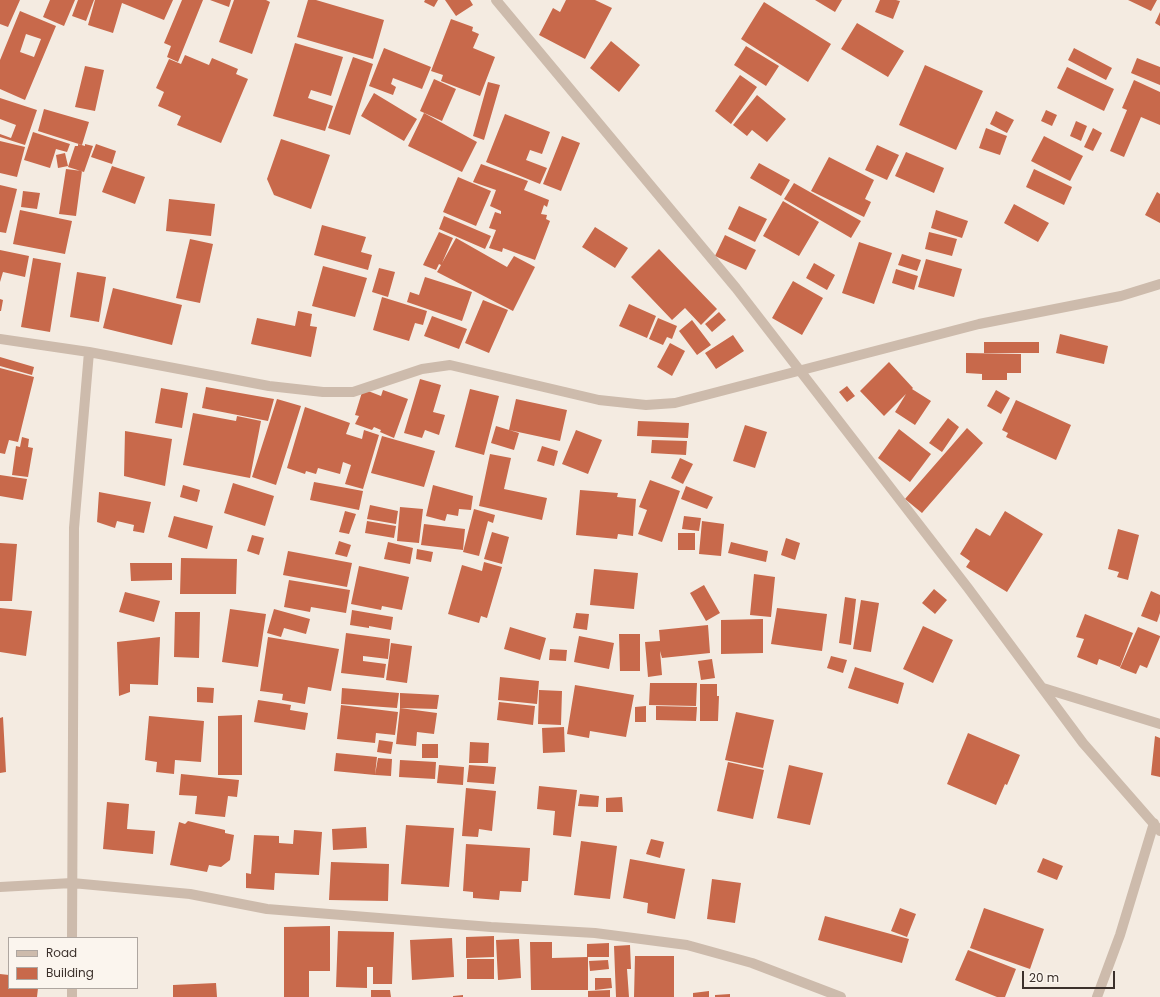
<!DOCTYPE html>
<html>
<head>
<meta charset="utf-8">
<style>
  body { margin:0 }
  #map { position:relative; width:1160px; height:997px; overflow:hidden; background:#f4ebe1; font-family:Poppins,sans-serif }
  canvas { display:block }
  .legend { position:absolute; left:8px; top:937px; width:130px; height:52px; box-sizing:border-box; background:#fbf5ee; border:1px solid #aea6a0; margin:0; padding:5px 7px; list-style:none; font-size:12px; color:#3b302b }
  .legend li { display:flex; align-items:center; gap:8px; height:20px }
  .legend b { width:20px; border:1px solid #aea6a0 }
  .scale { position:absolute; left:1022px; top:971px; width:93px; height:18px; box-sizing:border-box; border:2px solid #3b302b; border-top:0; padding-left:5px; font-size:12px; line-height:14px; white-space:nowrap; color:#3b302b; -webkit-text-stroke:3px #fbf5ee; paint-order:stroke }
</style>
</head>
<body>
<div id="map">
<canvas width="1160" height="997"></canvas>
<ul class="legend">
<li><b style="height:5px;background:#cdbbac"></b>Road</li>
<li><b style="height:11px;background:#c8694b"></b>Building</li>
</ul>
<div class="scale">20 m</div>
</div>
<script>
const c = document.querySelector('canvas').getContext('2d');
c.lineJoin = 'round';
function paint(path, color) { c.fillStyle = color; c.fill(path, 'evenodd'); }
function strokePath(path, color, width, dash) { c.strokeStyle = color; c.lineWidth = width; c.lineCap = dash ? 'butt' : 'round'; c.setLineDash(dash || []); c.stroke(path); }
const building = new Path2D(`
  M0 0H20L8 27 0 24Z
  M50 0H75L64 26 43 17Z
  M78 0H94L86 21 72 16Z
  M95 0H173L164 20 122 3 113 33 88 25Z
  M182 0H203L178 62 167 57 171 46 164 43Z
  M210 0H231L229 7Z
  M234 0H266L270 2 252 54 219 42Z
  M308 0H316L384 20 373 59 297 37Z
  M425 0H438L434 7 424 2Z
  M445 0H470L473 5 456 16Z
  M566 0H595L612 8 585 59 539 35 553 8 560 12Z
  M815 0H842L835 12Z
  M880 0H896L900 1 893 19 875 12Z
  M1128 0H1157L1151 11Z
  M764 2 831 44 808 82 741 39Z
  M20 11 56 26 25 100 0 89V60ZM26 34 41 39 34 57 20 52Z
  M1160 12V26L1155 23Z
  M451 19 473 27 472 31 479 34 473 48 495 57 480 96 441 81 443 75 431 71Z
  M857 23 904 51 888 77 841 49Z
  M611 41 640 65 619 92 590 68Z
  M295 43 343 57 331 96 311 90 308 98 333 106 325 131 273 116Z
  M746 46 779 66 766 86 734 65Z
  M384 48 431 67 422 89 393 78 391 84 396 87 393 95 369 86Z
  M1074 48 1112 68 1106 80 1068 60Z
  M185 55 209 65 212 58 238 69 236 74 248 79 221 143 177 125 181 116 158 106 164 92 156 88 169 59 181 64Z
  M353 57 373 64 350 135 328 128Z
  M1137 58 1160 67V85L1131 73Z
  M925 65 983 91 956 150 899 125Z
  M85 66 104 70 95 111 75 107Z
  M1067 67 1114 89 1104 111 1057 88Z
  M740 75 757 87 731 124 715 111Z
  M434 79 456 89 442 121 420 111Z
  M1134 80 1160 92V125L1141 117 1124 157 1110 151 1127 110 1122 108Z
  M488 82 500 85 484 140 473 136Z
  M374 93 417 119 404 141 361 116Z
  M757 95 786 119 767 142 752 130 747 136 733 125Z
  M0 98 37 110 25 145 0 137V134L11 138 16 125 0 119Z
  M44 109 89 122 82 145 38 131Z
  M1046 110 1057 115 1052 126 1041 121Z
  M996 111 1014 120 1007 133 990 124Z
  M424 113 477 142 462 172 408 146Z
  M505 114 550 132 542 154 530 150 526 160 547 168 540 184 486 162Z
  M1076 121 1087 126 1081 141 1070 136Z
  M986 128 1007 136 1000 155 979 148Z
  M1093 128 1102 133 1093 151 1084 147Z
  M33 132 70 144 67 152 56 149 50 168 24 160Z
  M562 136 580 143 561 191 543 184Z
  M1044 136 1083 156 1070 181 1031 161Z
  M281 139 330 155 311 209 274 195 267 179Z
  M0 141 25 147 17 177 0 173Z
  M78 144 85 146V144L93 146 84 172 68 167 75 146H78Z
  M96 144 116 151 112 164 91 157Z
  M877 145 899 155 887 180 865 170Z
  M906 152 944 168 934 193 895 176Z
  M65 153 68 166 58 168 56 155Z
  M829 157 874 180 865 199 871 202 864 217 811 191Z
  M759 163 790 180 781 196 750 178Z
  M481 164 528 181 524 190 549 200 547 207 544 205 541 214 547 215 546 219 550 221 535 260 503 248 502 252 489 248 496 230 489 228 495 212 501 214V211L490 206 496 190 473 182Z
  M112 166 145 177 135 204 102 192Z
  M66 169 82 171 76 216 59 214Z
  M1034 169 1072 187 1064 205 1026 187Z
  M458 177 491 191 476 226 443 212Z
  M794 183 861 221 851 238 784 199Z
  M0 185 17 189 6 233 0 232Z
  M23 191 40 193 37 209 21 207Z
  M1157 192 1160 194V223L1145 215Z
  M169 199 215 204 211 236 166 231Z
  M783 201 819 222 799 256 763 236Z
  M1014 204 1049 223 1038 242 1004 223Z
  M739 206 767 219 755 242 728 229Z
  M20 210 72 221 65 254 13 244Z
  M936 210 968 221 962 238 931 228Z
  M444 216 491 236 485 249 439 229Z
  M322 225 366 237 361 252 372 255 368 270 314 255Z
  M595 227 628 248 615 268 582 247Z
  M439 232 453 238 442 263 456 238 507 267 514 256 535 267 513 311 437 272 441 265 439 264 436 270 423 265Z
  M929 232 957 239 952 256 925 249Z
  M725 235 756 250 746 270 715 256Z
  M190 239 213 244 200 303 176 298Z
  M859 242 892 253 874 304 842 293Z
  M659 249 717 309 701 325 685 308 672 320 631 277Z
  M0 250 29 256 25 277 3 272 0 282Z
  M902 254 921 260 917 271 898 265Z
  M33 258 61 263 50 332 21 327Z
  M926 259 962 269 954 297 918 287Z
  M814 263 835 275 827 290 806 278Z
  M323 266 367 278 355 317 312 306Z
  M379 268 395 272 388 297 372 292Z
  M896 269 918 276 914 290 892 283Z
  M77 272 106 277 99 322 70 317Z
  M425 277 472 292 462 321 407 302 410 292 419 295Z
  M793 281 823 298 802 335 772 318Z
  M113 288 182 305 172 345 103 328Z
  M382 297 427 311 423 325 415 323 409 341 373 330Z
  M0 299 3 300 1 311H0Z
  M483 300 508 310 489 353 465 343Z
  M629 304 656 316 647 338 619 326Z
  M298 311 312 314 310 326 317 327 311 357 251 344 257 318 295 326Z
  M719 312 726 320 712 332 705 324Z
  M432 316 467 329 459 349 424 336Z
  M658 318 677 326 672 339 667 337 663 345 649 339Z
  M692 320 711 345 697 355 679 331Z
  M1060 334 1108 346 1104 364 1056 353Z
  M733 335 744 351 716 369 705 353Z
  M984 342H1039V353H984Z
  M670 343 685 351 672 376 657 367Z
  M966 353 1021 354V373H1007V380H982V374L966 373Z
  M0 357 34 367 32 375 0 366Z
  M889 362 913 388 912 389 931 401 915 425 895 412 906 394 884 416 860 391Z
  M0 368 34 377 18 442 9 440 5 454 0 453Z
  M420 379 441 385 433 412 445 415 439 435 425 430 422 438 404 433Z
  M847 386 855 396 847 402 839 392Z
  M206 387 274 399 268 421 202 408Z
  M161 388 188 393 182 428 155 423Z
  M363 389 381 396 383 390 408 399 394 438 380 432 381 430 374 427 372 430 355 424 359 416 355 415Z
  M470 389 499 396 484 455 455 447Z
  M996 390 1010 398 1001 414 987 406Z
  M277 399 301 406 276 485 252 477Z
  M516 399 567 410 560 441 509 430Z
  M1016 400 1071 425 1056 460 1006 437 1008 433 1002 430Z
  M305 407 350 423 346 434 362 439 364 430 379 435 363 489 345 484 351 465 343 462 340 474 318 468 316 474 306 471 305 474 287 468Z
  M193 413 236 421 237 416 261 421 250 478 183 465Z
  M948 418 959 427 942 452 929 443Z
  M638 421 689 423 688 438 637 436Z
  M745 425 767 432 755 468 733 461Z
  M496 426 519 433 514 450 491 443Z
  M967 428 983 443 922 513 905 499Z
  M899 429 931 454 910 482 878 458Z
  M576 430 602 440 588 474 562 464Z
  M125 431 172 439 165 486 124 476Z
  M382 436 435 451 424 487 371 473Z
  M22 437 29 439 28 447 33 448 28 477 12 475 16 446 20 447Z
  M652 440 687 441 686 455 651 453Z
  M542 446 558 451 554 466 537 461Z
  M490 454 511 458 504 489 547 498 542 520 479 506Z
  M680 458 693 464 683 484 671 478Z
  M0 475 27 479 23 500 0 496Z
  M650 480 680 491 662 542 638 534 647 510 639 507Z
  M314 482 363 491 359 510 310 500Z
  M233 483 274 496 265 526 224 513Z
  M183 485 200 490 197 502 180 497Z
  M433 485 473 496 471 510 459 509 458 516 447 514 445 521 426 516Z
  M686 486 713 497 707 509 681 499Z
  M580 490 618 493 617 497 636 499 633 536 618 534 617 539 576 535Z
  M99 492 151 502 144 533 133 531 134 525 117 521 115 528 97 522Z
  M370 505 398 511 396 524 367 519Z
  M400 507 423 509 419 543 397 541Z
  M474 509 495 515 493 523 488 521 479 556 463 552Z
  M345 511 356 514 349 534 339 532Z
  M1005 511 1043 534 1007 592 966 567 970 561 960 554 976 528 990 536Z
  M174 516 213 526 207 549 168 537Z
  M684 516 701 518 699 531 682 529Z
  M367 521 396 526 394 538 365 533Z
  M702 521 724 524 721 556 699 554Z
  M424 524 465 529 463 550 421 545Z
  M1118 529 1139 535 1128 580 1117 577 1119 572 1108 569Z
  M492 532 509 537 502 564 484 559Z
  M678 533H695V550H678Z
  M252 535 264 538 259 555 247 551Z
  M786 538 800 543 795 560 781 555Z
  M339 541 351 545 347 557 335 554Z
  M388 542 413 548 410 564 384 559Z
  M731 542 768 551 766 562 728 553Z
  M0 543 17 544 12 601H0Z
  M417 549 433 552 431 562 416 559Z
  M288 551 352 563 347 587 283 575Z
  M181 558 237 559 236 594H180Z
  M484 562 502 567 487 618 481 616 479 623 448 614 462 565 482 571Z
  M130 563H172V580L131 581Z
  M359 566 409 577 402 610 382 606 381 610 351 604Z
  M594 569 638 573 634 609 590 605Z
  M754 574 775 577 771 617 750 615Z
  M289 580 350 590 346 613 311 607 310 612 284 607Z
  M704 585 720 613 706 621 690 593Z
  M934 589 947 600 935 614 922 603Z
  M1151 591 1160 595V613L1157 622 1141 616Z
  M125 592 160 601 154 622 119 612Z
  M845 597 856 599 851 645 839 643Z
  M861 600 879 603 871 652 853 649Z
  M0 608 32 611 26 656 0 652Z
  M777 608 827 614 822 651 771 644Z
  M230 609 266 614 258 667 222 662Z
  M274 609 310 619 306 634 284 628 281 637 267 633Z
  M352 610 393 617 391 630 369 626V628L350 625Z
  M175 612H200L199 658 174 657Z
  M576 613 589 614 587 630 573 628Z
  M1085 614 1133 633 1120 667 1099 659 1097 665 1077 657 1084 639 1076 637Z
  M763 619V653L721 654V620Z
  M708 625 710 653 662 658 660 651 662 675 648 677 645 642 660 641 659 630Z
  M923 626 953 640 933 683 903 669Z
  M510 627 546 638 540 660 504 649Z
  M1138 627 1160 636V637L1147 668 1140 665 1136 674 1120 668Z
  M346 633 390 639 388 659 363 656V661L386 664 384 678 341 673Z
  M619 634H640V671H620Z
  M579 636 614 643 609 669 574 662Z
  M160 637 158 685 130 684V692L119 696 117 642Z
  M268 637 339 649 331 691 308 687 305 704 282 700 283 694 260 691Z
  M391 643 412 646 407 683 386 680Z
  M550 649 567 650 566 661 549 660Z
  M831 656 847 660 843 673 827 668Z
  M712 659 715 678 701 680 698 661Z
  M855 667 904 683 898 704 848 688Z
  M500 677 539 681 537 704 498 700Z
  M650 683H697L696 706 649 705Z
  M700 684H717V696H719L718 721H700Z
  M575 685 634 695 626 737 590 731 589 738 567 734Z
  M197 687 214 688 213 703 197 702Z
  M342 688 399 693 397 708 341 704Z
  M539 690 562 691 561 725 538 724Z
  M400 693 439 695 437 709 400 708Z
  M258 700 291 705 290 710 308 713 305 730 254 722Z
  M499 702 535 706 533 725 497 720Z
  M341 705 398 712 395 735 376 733 375 743 337 739Z
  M646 706V722H635V707Z
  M656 706 697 707 696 721 656 720Z
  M400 708 437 713 434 734 417 732 416 746 396 744Z
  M736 712 774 720 763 768 725 760Z
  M242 715V775H218V716Z
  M149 716 204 721 201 762 175 760 174 774 156 772 157 762 145 760Z
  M3 717 6 772 0 773V718Z
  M564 727 565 752 543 753 542 728Z
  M968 733 1020 755 1007 785 1005 784 996 805 947 784Z
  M1155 736 1160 738V777L1151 775Z
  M379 740 393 742 391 754 377 752Z
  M470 742 489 743 488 763H469Z
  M422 744H438V758H422Z
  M336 753 377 757 375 775 334 771Z
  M378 758 392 759 391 776 375 775Z
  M400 760 436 762 435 779 399 777Z
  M728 762 764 770 753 819 717 811Z
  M439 765 464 767 463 785 437 783Z
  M469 765 496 767 494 784 467 782Z
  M789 765 823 773 810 825 777 818Z
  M181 774 239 780 237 797 228 796 225 817 195 814 197 796 179 795Z
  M539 786 577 790 571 837 553 835 555 811 537 809Z
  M466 788 496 791 492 831 479 829 478 837 462 836Z
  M580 794 599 796 598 807 578 806Z
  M622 797 623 812H606V798Z
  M107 802 129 804 127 829 155 831 153 854 103 849Z
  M188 821 225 830V833L234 835 230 860 221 867 209 865 207 872 170 865 179 822 185 824Z
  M406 825 454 828 449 887 401 884Z
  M366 827 367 848 333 850 332 829Z
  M294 830 322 832 319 875 275 873 274 890 246 888V873L251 874 254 835 279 836V843L293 844Z
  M651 839 664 842 660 858 646 854Z
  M581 841 617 846 610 899 574 895Z
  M466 844 530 848 528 881H522L521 892 500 891 499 900 473 898V892L463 891Z
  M1043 858 1063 866 1057 880 1037 872Z
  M630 859 685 869 675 919 647 913 648 903 623 898Z
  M331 862 389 864 388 901 329 900Z
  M712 879 741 883 735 923 707 919Z
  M900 908 916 914 907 937 891 931Z
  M984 908 1044 929 1030 969 970 948Z
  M825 916 909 939 902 963 818 940Z
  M330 926V971H309V997H284V927Z
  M338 931 394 932 392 984H373V967H367V988L336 987Z
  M494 936V957L466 958V937Z
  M452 938 454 977 412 980 410 940Z
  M519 939 521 978 498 980 496 940Z
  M530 942H552V958L588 957V990H531Z
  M609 943V957H587V944Z
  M630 945 631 969H627L629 997H616L614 946Z
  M968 950 1016 969 1005 997H997L955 980Z
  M635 956H674V997H634Z
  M467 959H494V979H467Z
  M608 960 609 969 590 971 589 961Z
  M0 974 9 975V988H38L37 997H0Z
  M595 978H611L612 988 595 990Z
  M216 983 217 997H173V985Z
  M371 990H390L391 997H371Z
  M610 990V997H588V991Z
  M709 991V997H693V993Z
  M730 994V997H715V995Z
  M463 995V997H453V996Z`);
const minor = new Path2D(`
  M496 0 736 288 968 588 1083 743 1160 831
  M0 339 89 352 269 386 323 392H353L422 369 450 365 599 400 646 405 675 403 979 324 1121 296 1160 284
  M1043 688 1160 724
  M0 887 72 883 190 894 267 909 491 927 595 933 687 945 752 963 841 997
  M72 938 74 528 89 352
  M72 988V997
  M1097 997 1120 935 1154 823`);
paint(building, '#c8694b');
strokePath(minor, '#cdbbac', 10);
</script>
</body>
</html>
